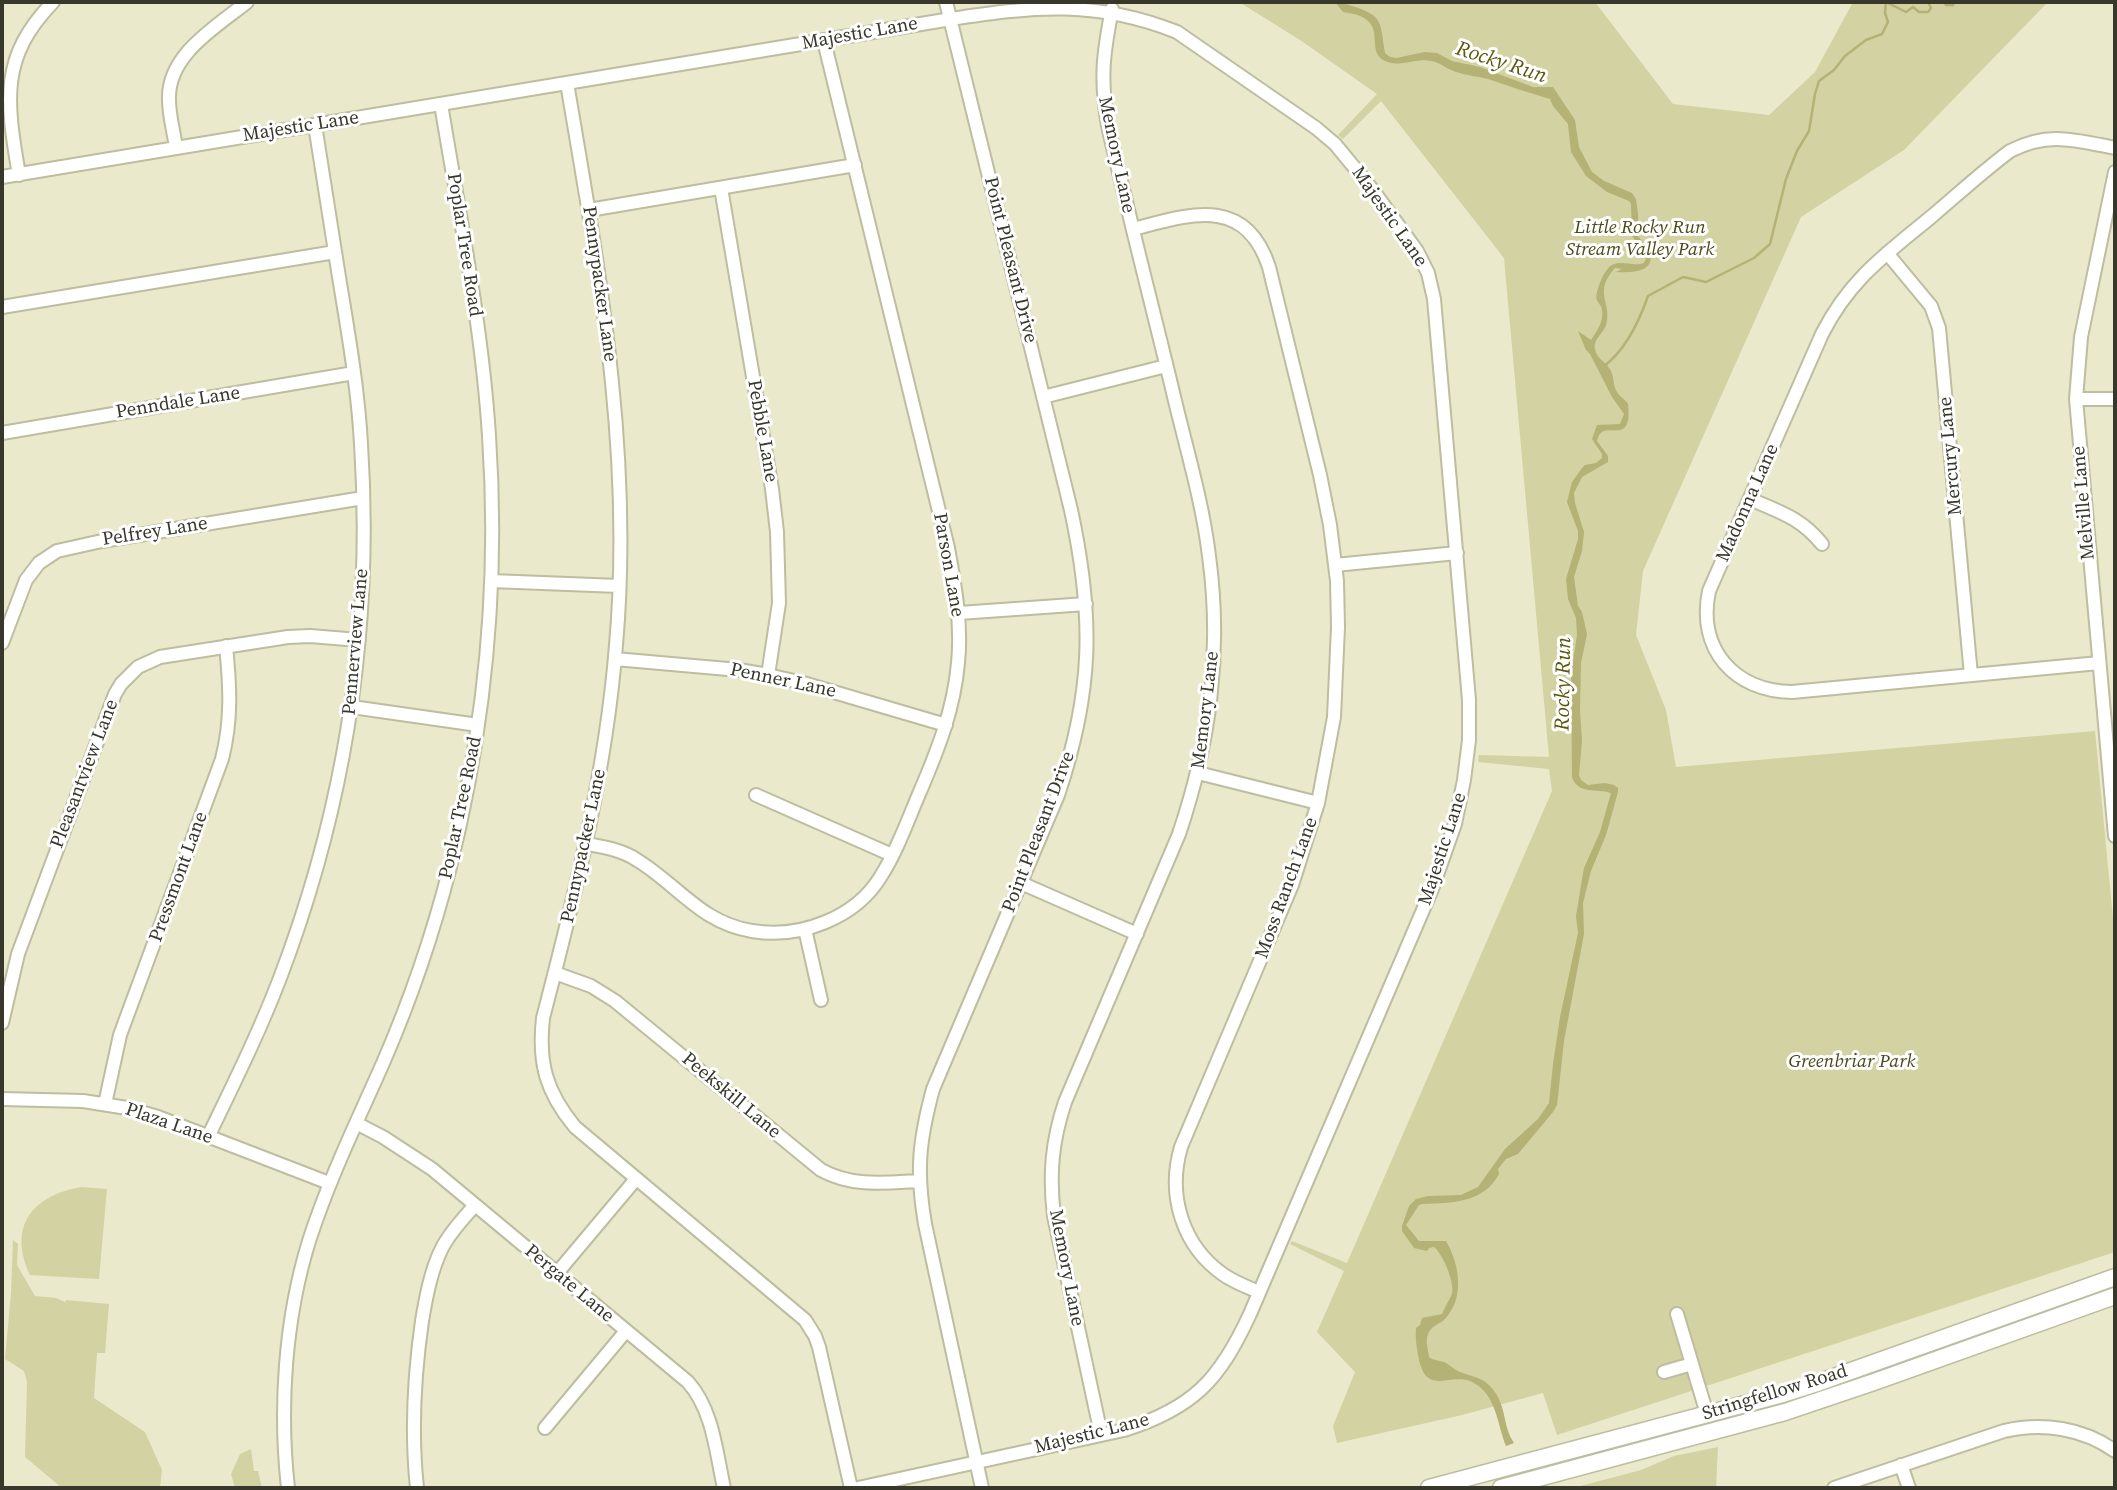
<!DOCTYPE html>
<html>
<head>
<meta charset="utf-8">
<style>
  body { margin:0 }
  #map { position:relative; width:2117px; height:1490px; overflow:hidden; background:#eae9cb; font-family:"Source Serif 4",serif }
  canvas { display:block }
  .frame { position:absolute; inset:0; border:4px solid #37372b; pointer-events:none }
</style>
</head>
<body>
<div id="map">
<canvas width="2117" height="1490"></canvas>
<div class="frame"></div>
</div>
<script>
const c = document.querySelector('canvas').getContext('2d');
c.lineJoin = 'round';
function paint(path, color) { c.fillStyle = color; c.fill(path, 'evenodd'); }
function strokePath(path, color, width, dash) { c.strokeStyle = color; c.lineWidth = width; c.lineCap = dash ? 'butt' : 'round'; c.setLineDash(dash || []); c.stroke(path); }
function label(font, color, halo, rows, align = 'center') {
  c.font = font + ' "Source Serif 4",serif'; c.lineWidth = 6; c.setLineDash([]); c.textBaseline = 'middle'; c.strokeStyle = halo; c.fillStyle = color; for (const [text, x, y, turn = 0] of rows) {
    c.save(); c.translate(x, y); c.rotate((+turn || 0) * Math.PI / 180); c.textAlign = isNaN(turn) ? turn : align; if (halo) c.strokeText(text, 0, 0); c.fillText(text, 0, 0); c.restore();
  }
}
const green = new Path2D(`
  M1239 2H1595L1673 104 1769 115 1815 72 1853 2H2048L1904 150 1801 217 1643 571 1636 635 1666 710 1676 767 2095 731 2115 939V1252L1557 1435 1543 1393 1462 1415 1337 1443 1333 1426 1355 1372 1317 1332 1344 1271 1290 1244 1292 1241 1347 1263 1552 791 1549 769 1478 762 1479 755 1549 757 1504 258 1381 101 1343 139 1338 135 1377 94 1300 40Z
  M81 1187 107 1189 99 1279 30 1275C8 1227 31 1196 81 1187Z
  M13 1240 18 1244 17 1265 35 1296 56 1298 65 1302 66 1300 109 1304 105 1353H97L94 1398 145 1432 162 1470 160 1488H62L25 1457 27 1382 24 1371 5 1359 11 1293Z
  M1718 1447 1716 1488H1573L1641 1470 1674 1456Z
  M251 1449 254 1471H258L262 1488H235L231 1474 240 1454Z`);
const water = new Path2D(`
  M1335 2C1342 2 1345 4 1352 6 1384 16 1380 22 1385 53L1390 57 1397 58 1424 52 1437 53 1452 61 1480 67 1533 87H1553L1575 120 1579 147 1592 172 1604 181 1632 193 1636 199 1638 214V236C1663 264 1648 274 1616 272L1622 269 1615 268C1592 293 1613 303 1606 325 1603 334 1593 339 1595 349 1597 360 1607 362 1611 371 1614 377 1613 386 1617 392 1620 397 1625 399 1628 404 1633 451 1602 415 1597 441L1608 456V462L1582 477 1574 493 1575 503 1584 532 1582 551 1574 577 1578 606 1582 612 1587 634 1581 663 1580 710 1582 741 1579 775 1581 780 1588 785 1605 783 1614 785 1618 788V792L1606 835 1591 871 1583 903 1584 934 1564 1041 1557 1105 1553 1112 1518 1154 1506 1159 1498 1169 1499 1174C1484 1203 1451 1203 1423 1204L1419 1205 1406 1225 1419 1241H1446C1460 1265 1465 1299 1444 1320 1438 1325 1431 1326 1428 1334 1425 1341 1428 1349 1429 1357 1434 1361 1438 1360 1444 1362 1449 1364 1453 1369 1458 1371 1476 1379 1486 1376 1498 1397 1506 1412 1504 1429 1514 1443L1506 1446C1498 1426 1497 1402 1480 1387 1454 1365 1429 1401 1419 1360 1417 1350 1415 1338 1416 1328L1420 1325 1422 1318 1442 1314C1445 1307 1449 1300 1452 1294 1455 1283 1443 1254 1434 1247L1429 1248 1427 1251 1414 1248 1402 1231V1226L1409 1206 1416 1199 1428 1196 1461 1195 1478 1187 1505 1149 1538 1119 1549 1103 1553 1064 1560 1017 1578 933 1576 916 1582 879 1584 868 1600 832 1611 793C1597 788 1578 795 1572 777L1571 675 1577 635 1576 618 1568 599 1566 579 1578 539V531L1567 502 1572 482 1582 468 1585 465 1596 463 1602 458V454L1592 439 1597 425 1620 424 1624 414 1612 397 1590 354 1586 350 1578 331 1591 340C1597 331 1604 321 1602 310 1602 306 1598 303 1597 300 1594 293 1605 268 1612 265 1621 260 1634 267 1644 263L1647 256 1632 236 1631 204 1629 201 1607 192 1586 176 1571 152 1568 124 1553 106 1550 99C1529 93 1509 86 1488 79 1476 76 1462 75 1451 70 1444 67 1439 62 1431 61 1416 57 1398 69 1383 60 1364 47 1392 18 1343 12Z`);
const stream = new Path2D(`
  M1944 2 1946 5H1953L1954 2
  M1603 367C1626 350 1639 322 1648 296L1683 277 1706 282 1754 258 1770 244 1786 179 1797 151 1809 131 1815 94 1819 81 1834 70 1845 56 1866 40 1882 34 1888 22 1885 13 1886 2 1906 12 1913 7 1919 12H1928L1931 8 1928 2`);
const minor = new Path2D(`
  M946 2 1071 510C1094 617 1093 691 1058 795L933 1089C919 1141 916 1171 925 1224L982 1488
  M567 83C599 272 633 452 616 645 606 772 575 895 543 1018 538 1063 546 1092 575 1127L805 1320 815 1336 819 1347 851 1488
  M176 148C174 132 169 116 169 100 167 55 216 27 247 2
  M2115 172 2081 337 2076 399 2115 836
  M19 175C6 99 0 57 53 2
  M2 177 951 19C1036 6 1096 0 1177 32L1316 128 1335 144 1372 189 1417 251 1428 273 1434 299 1469 700V740L1464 780 1455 824 1432 889 1250 1314C1220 1379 1194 1408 1124 1430L858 1488
  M721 188 772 489 777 532 779 603 768 675
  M589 210 855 165
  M1133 229C1188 215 1245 194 1269 267L1320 475 1330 525 1337 581 1338 627 1334 717 1318 803 1292 885 1181 1147C1167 1195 1182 1246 1224 1275 1234 1282 1247 1287 1259 1292
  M1887 253 1931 306 1939 328 1971 675
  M2 307 335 252
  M1043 397 1166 366
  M2076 399H2115
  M2 433 354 373
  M1750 499C1780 512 1801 518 1822 544
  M1335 565 1457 553
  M491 581 619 586
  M959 613 1086 604
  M2 643 26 580 39 563 57 551 102 541 363 498
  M615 659 739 670 768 675 803 683 946 725
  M2099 663 1792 692C1734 691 1697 649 1709 591L1822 334C1850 279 1885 255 1931 217 1957 195 1982 172 2010 151 2048 131 2075 140 2115 148
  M352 707 478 725
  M1198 773 1318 803
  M756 795 892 855
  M587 844C604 847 622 850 637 860 678 885 701 923 752 931 800 939 856 918 881 876 897 851 907 822 919 794 937 752 954 710 958 663 962 624 955 586 948 548L824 41
  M1021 883 1137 934
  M805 929 821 1000
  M555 973 591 986 615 1001 821 1170C852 1187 884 1183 919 1181
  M2 1023 18 954 115 694 121 684 138 667 160 657 288 637 310 636 359 640
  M2 1099 83 1101 127 1108 158 1117 329 1183
  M105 1104 120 1035 222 759C232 720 230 685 226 646
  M356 1123 383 1137 432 1169 688 1382C713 1410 716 1452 724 1488
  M208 1137C233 1085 259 1033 280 978 345 807 373 627 361 444 358 388 348 332 339 277 331 226 323 176 315 125
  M557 1273 636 1179
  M1677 1314 1707 1414
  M1664 1372 1692 1364
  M545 1428 626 1331
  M1101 1434 1054 1216C1049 1175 1052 1141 1065 1102L1179 834C1210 742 1222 652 1209 556 1202 498 1184 441 1171 384 1150 298 1128 212 1108 126 1100 79 1103 55 1112 9
  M1901 1465 1909 1488
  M288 1488C279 1407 285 1319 309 1241 329 1179 357 1122 383 1063 410 1001 433 934 450 867 485 727 499 581 489 436 482 325 459 214 441 104
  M417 1488C411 1432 414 1377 422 1321 426 1297 431 1270 442 1248 450 1232 463 1219 475 1205
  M1834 1488 2004 1431C2042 1422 2083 1428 2115 1451`);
const major = new Path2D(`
  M1429 1488 1779 1395 1820 1382 2115 1277
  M1501 1488 1785 1412 1874 1382 2115 1296`);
const streetNames = [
  ["Majestic Lane",860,34,-10],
  ["Majestic Lane",301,127,-9],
  ["Memory Lane",1116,155,78],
  ["Majestic Lane",1389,217,55],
  ["Poplar Tree Road",464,245,81],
  ["Point Pleasant Drive",1010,260,76],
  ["Pennypacker Lane",599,284,82],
  ["Penndale Lane",178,403,-9],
  ["Pebble Lane",762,431,80],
  ["Mercury Lane",1951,456,-95],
  ["Madonna Lane",1748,503,-66],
  ["Melville Lane",2084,503,-95],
  ["Pelfrey Lane",155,532,-9],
  ["Parson Lane",948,565,80],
  ["Pennerview Lane",356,642,-85],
  ["Penner Lane",783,681,12],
  ["Memory Lane",1206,710,-83],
  ["Pleasantview Lane",85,774,-69],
  ["Poplar Tree Road",461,808,-78],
  ["Point Pleasant Drive",1039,832,-69],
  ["Pennypacker Lane",584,846,-78],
  ["Majestic Lane",1443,849,-72],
  ["Pressmont Lane",179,877,-70],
  ["Moss Ranch Lane",1287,888,-70],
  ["Peekskill Lane",731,1096,40],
  ["Plaza Lane",169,1124,19],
  ["Memory Lane",1066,1268,79],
  ["Pergate Lane",569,1284,40],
  ["Stringfellow Road",1775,1393,-17],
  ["Majestic Lane",1092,1434,-14]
];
const parkNames = [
  ["Little Rocky Run",1640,228],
  ["Stream Valley Park",1640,250],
  ["Greenbriar Park",1852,1062]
];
const waterNames = [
  ["Rocky Run",1501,63,18],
  ["Rocky Run",1564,684,-89]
];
paint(green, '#d3d2a2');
paint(water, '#b4b274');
strokePath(stream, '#b4b274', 2.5);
strokePath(minor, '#bdbda0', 16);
strokePath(major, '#bdbda0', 19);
strokePath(minor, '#fff', 12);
strokePath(major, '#fff', 16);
label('19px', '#37372b', '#fff', streetNames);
label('italic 19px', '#4b4919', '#fff', parkNames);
label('italic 21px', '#5b580d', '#fff', waterNames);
</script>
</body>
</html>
